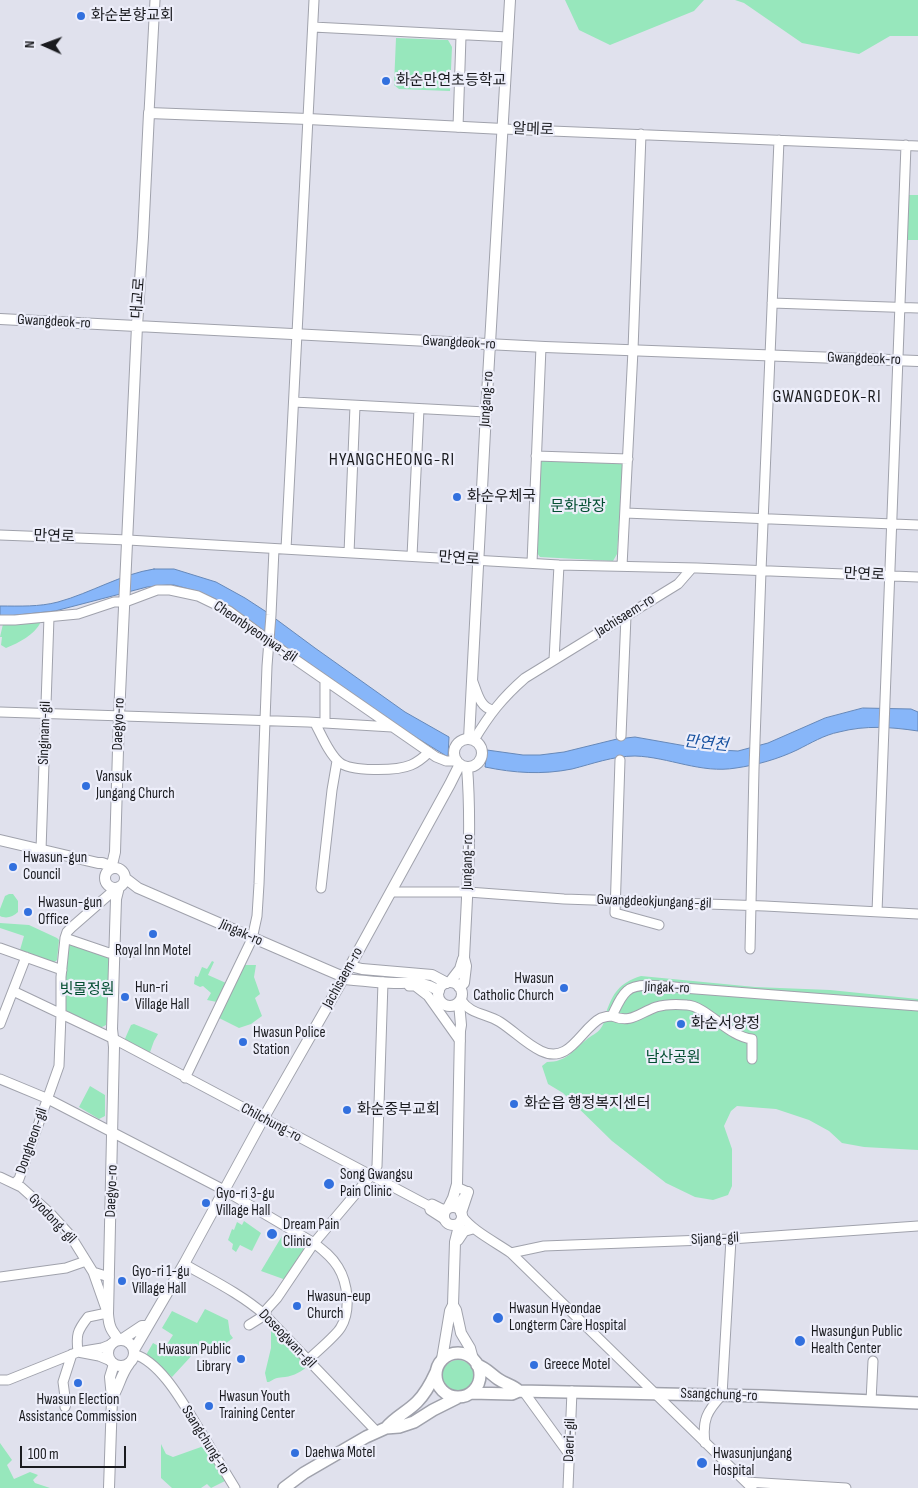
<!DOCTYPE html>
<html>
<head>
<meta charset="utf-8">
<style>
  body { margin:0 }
  #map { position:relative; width:918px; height:1488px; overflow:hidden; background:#e0e1ed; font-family:"Sofia Sans Condensed",sans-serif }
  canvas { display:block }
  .north { position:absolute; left:20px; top:20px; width:50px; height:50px; -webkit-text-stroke:4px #edeefa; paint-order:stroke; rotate:272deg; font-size:14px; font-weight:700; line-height:20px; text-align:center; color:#1a1b1f }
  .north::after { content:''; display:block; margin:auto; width:18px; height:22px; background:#1a1b1f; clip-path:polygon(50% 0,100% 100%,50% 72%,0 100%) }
  .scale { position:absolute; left:20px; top:1446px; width:106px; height:22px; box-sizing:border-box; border:2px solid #1a1b1f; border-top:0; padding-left:6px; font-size:15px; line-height:18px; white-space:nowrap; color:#1a1b1f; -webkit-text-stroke:4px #edeefa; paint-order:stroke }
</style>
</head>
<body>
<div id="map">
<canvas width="918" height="1488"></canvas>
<div class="north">N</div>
<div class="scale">100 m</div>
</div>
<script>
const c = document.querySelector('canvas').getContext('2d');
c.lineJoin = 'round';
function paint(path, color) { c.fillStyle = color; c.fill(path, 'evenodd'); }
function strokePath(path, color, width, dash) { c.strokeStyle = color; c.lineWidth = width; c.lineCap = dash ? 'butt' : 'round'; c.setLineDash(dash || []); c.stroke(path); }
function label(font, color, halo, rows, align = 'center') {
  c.font = font + ' "Sofia Sans Condensed","Noto Sans KR",sans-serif'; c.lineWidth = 4.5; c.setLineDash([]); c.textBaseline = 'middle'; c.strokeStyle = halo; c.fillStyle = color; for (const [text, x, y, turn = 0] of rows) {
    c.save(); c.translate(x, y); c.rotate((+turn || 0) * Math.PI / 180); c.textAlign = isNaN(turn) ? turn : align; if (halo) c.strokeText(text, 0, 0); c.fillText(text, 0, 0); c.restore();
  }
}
const green = new Path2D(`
  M565 0H704L694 11 610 45 579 30Z
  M735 0H918V36H890L859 54 802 43 744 3Z
  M396 38 448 40 452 47 450 91 399 89 394 85Z
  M908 195H918V240H906Z
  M544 459 621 462 623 466 617 554 613 561 540 557 534 549 538 463Z
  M41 622C33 636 20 642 6 648L1 645 2 637H0L3 624Z
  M9 894H13L18 901V912C13 917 6 919 0 916V909L5 896Z
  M0 923 29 925 57 938 59 940 57 960 53 963 20 950 24 936 0 928Z
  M70 945H74L109 958 107 1019 106 1025 100 1028 67 1012 64 1006 67 949Z
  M212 961 214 962 208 975 226 983 217 1002 207 1000 211 993 203 986 200 987 194 984 195 976 198 977 202 967 207 969Z
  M244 965H256L254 977 260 994 255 998 262 1016 251 1024 239 1028 219 1018Z
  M641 976 755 987 830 990 918 999V1150L864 1147 842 1143 829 1131 809 1120 776 1109 737 1106 731 1111 724 1126 732 1149V1186L728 1195 713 1200 695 1197 666 1183 612 1141 563 1093 548 1084 542 1066 547 1062C567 1062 572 1051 586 1040 590 1036 598 1033 601 1028 604 1024 605 1018 606 1013 613 993 619 983 641 976Z
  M134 1024 158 1034 154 1041 149 1055 124 1041 131 1025Z
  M90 1086 105 1095V1116L99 1119 79 1107Z
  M244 1221 261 1233 252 1251 240 1245 236 1252 232 1249 233 1244 228 1240 232 1229 234 1230 237 1222 242 1225Z
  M289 1233 304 1242 305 1250 286 1280 261 1271 282 1236 286 1238Z
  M205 1309 228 1320 230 1334 233 1338 217 1350 195 1352 172 1377 146 1355 153 1343 164 1349 173 1335 162 1328 172 1311 197 1323Z
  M271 1326 308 1366C302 1371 294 1376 285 1377 277 1378 277 1377 269 1382H267L265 1373 271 1348Z
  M442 1376a16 16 0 1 1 32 0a16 16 0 1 1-32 0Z
  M0 1443 12 1460 7 1465 14 1479 30 1472 38 1475 33 1480 35 1483 50 1488H0Z
  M161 1444 166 1454 173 1457 201 1447 205 1448 225 1481 211 1488 207 1484 201 1488H172L161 1478Z`);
const water = new Path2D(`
  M154 569H174L216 582 245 598 265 611 315 648 405 712 449 737 448 757 409 733 235 612 224 603 200 592 174 585H167L147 587 55 611 8 616H0V606C20 606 39 607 58 602 91 593 121 574 154 569Z
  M863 708 911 709 918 712V731C891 727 866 725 839 732 824 735 811 743 797 750 778 759 757 765 736 768 701 774 669 757 635 756 613 756 592 764 572 769 542 775 514 773 485 767L487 750 523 755H540L564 752 617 739 635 737 703 749 738 751 768 743 825 718Z`);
const minor = new Path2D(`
  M313 27 508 37
  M149 113 155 0
  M458 127 461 36
  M503 129 918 146
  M772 303 918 308
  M294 402 486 412
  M536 456 628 459
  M625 513 918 525
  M0 535 128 540 559 565 697 568 918 577
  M286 549 314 0
  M349 553 355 406
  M412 556 419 409
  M532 563 541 347
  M622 566 633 350 641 134
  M0 620H15L78 614 114 602H125L157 590H170L198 596 229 611 283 651 436 757 446 761H457
  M554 660 559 565
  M473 682C477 692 480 708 493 710
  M0 712 308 722 392 727
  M315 723C321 734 329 754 339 762 350 772 397 771 411 765 418 762 424 757 429 752
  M325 723V680
  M621 736 626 616
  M474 740C489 715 502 698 525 678L678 584 692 568
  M620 760 615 913 659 925
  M41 850 49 617
  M321 888 332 790 337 761
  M391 892H468L564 899 765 906 918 914
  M877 912 906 145
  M65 938 109 953 114 951 134 952
  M0 948 62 970
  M750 949 754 769 761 571 779 140
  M409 986H415L428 996 460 1041
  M13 991 114 1039 429 1206 432 1204 442 1209H447
  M461 1000C471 1015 486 1013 500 1022 514 1031 526 1044 541 1051 570 1065 581 1028 601 1018 604 1017 609 1016 612 1016 616 1008 620 997 627 991 637 981 669 987 683 988L918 1006
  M612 1016C631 1024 639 1013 656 1007 666 1004 677 1004 687 1005 706 1006 729 1037 752 1039V1059
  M0 1024 26 957
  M185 1078 252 939 257 916 259 884 267 666 271 615 274 549
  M0 1079 46 1098 224 1190 314 1243C323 1250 332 1257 338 1267 348 1283 351 1311 341 1327 337 1335 316 1352 308 1360
  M0 1177 21 1187 50 1213 70 1235 93 1272 109 1277
  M15 1183 19 1179 59 1066 61 1014V977L65 938 67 932 72 927 112 892
  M459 1203 468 1192 459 1188
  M429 1206 430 1210 444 1219
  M462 1216C471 1230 497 1243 511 1253L752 1488
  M511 1253 544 1246 731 1239 918 1226
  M184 1264C212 1280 241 1294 265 1315L377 1432
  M93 1272 106 1309
  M0 1277 66 1268 86 1261
  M249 1325 265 1315 267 1309 277 1298 314 1243 374 1172 377 1166 383 982
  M84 1351 102 1348 112 1344
  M78 1352 99 1356 111 1361
  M134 1354C162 1363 184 1405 199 1429 211 1449 223 1468 235 1488
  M0 1380H8L78 1352C76 1335 77 1331 88 1317L107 1313
  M524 1392 569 1454
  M871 1401 873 1361
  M65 1407 66 1404 63 1382 72 1354
  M705 1443C702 1420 707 1411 722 1395L731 1239
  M746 1482 846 1488
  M568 1488 572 1391`);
const tertiary = new Path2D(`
  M0 319 545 347 918 361
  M469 739 486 412 510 0
  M454 753a14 14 0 1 1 28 0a14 14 0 1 1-28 0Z
  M0 840 98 863H102L116 868
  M105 878a10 10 0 1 1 20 0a10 10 0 1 1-20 0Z
  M111 869 115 852 119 716 137 326 143 237 149 113 308 119 503 129
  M125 878 138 888 325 969 339 975H345
  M350 966 362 969 432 975 447 983
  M343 979C360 980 377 983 394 983 412 983 423 981 439 991
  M450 982 460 969 463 959
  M438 994a12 12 0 1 1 24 0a12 12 0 1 1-24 0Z
  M459 987 464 983 466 966 464 958C467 895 472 829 467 767
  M444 1216a9 9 0 1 1 18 0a9 9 0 1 1-18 0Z
  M448 1208 453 1198 457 1184 460 1031 461 1025 459 1003
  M461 1213 468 1192
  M458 1240 464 1231 471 1229
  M453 1305 456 1310 461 1333 470 1348 473 1359
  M108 1353a13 13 0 1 1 26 0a13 13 0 1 1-26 0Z
  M119 1340C111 1330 109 1327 108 1314L114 1047 112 1029 116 899 119 887
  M121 1340 142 1326H148
  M134 1350 184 1264 263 1119 343 979 450 784 460 764
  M442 1359 450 1311 453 1305 455 1242 460 1222
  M112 1398C119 1387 121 1374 129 1364
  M109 1488 112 1398 110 1377 114 1364`);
const secondary = new Path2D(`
  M436 1375a22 22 0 1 1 44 0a22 22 0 1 1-44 0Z
  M477 1365C486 1368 491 1374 498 1379 505 1384 513 1385 519 1391
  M471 1393 512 1394 519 1391 762 1396 918 1403
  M386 1428C395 1417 407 1412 417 1402 425 1394 431 1383 436 1372
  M284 1488 304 1473 366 1437 386 1428 399 1427 414 1422 433 1410 457 1398`);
const markers = [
  [81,16,5,"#3270de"],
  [386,81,5,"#3270de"],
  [457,497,5,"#3270de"],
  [86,786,5,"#3270de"],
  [13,867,5,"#3270de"],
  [28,912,5,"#3270de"],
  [153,934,5,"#3270de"],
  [564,988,5,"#3270de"],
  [125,997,5,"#3270de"],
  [681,1024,5,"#3270de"],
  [243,1042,5,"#3270de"],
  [514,1104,5,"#3270de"],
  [347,1110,5,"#3270de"],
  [329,1184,6,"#3270de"],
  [206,1203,5,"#3270de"],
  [272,1234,6,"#3270de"],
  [122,1281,5,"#3270de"],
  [297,1306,5,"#3270de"],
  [498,1318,6,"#3270de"],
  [800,1341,6,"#3270de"],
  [241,1359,5,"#3270de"],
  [534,1365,5,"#3270de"],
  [78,1383,5,"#3270de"],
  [209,1406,5,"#3270de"],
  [295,1453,5,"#3270de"],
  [702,1463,6,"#3270de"]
];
const poiNames = [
  ["화순본향교회",91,16],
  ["화순만연초등학교",396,81],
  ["화순우체국",467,497],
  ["Vansuk",96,777],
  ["Jungang Church",96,794],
  ["Hwasun-gun",23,858],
  ["Council",23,875],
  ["Hwasun-gun",38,903],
  ["Office",38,920],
  ["Royal Inn Motel",153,951,"center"],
  ["Hwasun",554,979,"right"],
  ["Catholic Church",554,996,"right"],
  ["Hun-ri",135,988],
  ["Village Hall",135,1005],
  ["화순서양정",691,1024],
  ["Hwasun Police",253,1033],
  ["Station",253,1050],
  ["화순읍 행정복지센터",524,1104],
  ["화순중부교회",357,1110],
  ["Song Gwangsu",340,1175],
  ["Pain Clinic",340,1192],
  ["Gyo-ri 3-gu",216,1194],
  ["Village Hall",216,1211],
  ["Dream Pain",283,1225],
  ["Clinic",283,1242],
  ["Gyo-ri 1-gu",132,1272],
  ["Village Hall",132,1289],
  ["Hwasun-eup",307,1297],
  ["Church",307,1314],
  ["Hwasun Hyeondae",509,1309],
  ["Longterm Care Hospital",509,1326],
  ["Hwasungun Public",811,1332],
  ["Health Center",811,1349],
  ["Hwasun Public",231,1350,"right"],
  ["Library",231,1367,"right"],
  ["Greece Motel",544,1365],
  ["Hwasun Youth",219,1397],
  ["Training Center",219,1414],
  ["Hwasun Election",78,1400,"center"],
  ["Assistance Commission",78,1417,"center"],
  ["Daehwa Motel",305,1453],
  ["Hwasunjungang",713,1454],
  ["Hospital",713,1471]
];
const streetNames = [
  ["알메로",533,130,2],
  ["대교로",139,298,-86],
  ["Gwangdeok-ro",54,322,3],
  ["Gwangdeok-ro",459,343,3],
  ["Gwangdeok-ro",864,359,2],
  ["Jungang-ro",487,399,-86],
  ["만연로",54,537,2],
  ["만연로",459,559,4],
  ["만연로",864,575,3],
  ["Jachisaem-ro",625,616,-32],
  ["Cheonbyeonjwa-gil",255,632,34],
  ["Daegyo-ro",119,724,-88],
  ["Singinam-gil",45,733,-88],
  ["Jungang-ro",468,862,-89],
  ["Gwangdeokjungang-gil",654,902,2],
  ["Jingak-ro",241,933,24],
  ["Jachisaem-ro",343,978,-61],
  ["Jingak-ro",667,988,2],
  ["Chilchung-ro",271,1123,28],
  ["Dongheon-gil",32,1141,-71],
  ["Daegyo-ro",112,1191,-88],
  ["Gyodong-gil",52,1219,47],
  ["Sijang-gil",715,1239,-3],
  ["Doseogwan-gil",287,1339,46],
  ["Ssangchung-ro",719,1395,2],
  ["Ssangchung-ro",205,1440,58],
  ["Daeri-gil",570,1440,-88]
];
const parkNames = [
  ["문화광장",578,507],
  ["빗물정원",87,990],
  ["남산공원",673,1058]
];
const waterNames = [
  ["만연천",706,744,6]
];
const quarterNames = [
  ["GWANGDEOK-RI",827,397],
  ["HYANGCHEONG-RI",392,460]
];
paint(green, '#97e7bc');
paint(water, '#87b6f9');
strokePath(water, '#6688b8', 1);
strokePath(minor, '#a0a2ac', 11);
strokePath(tertiary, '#a0a2ac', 12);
strokePath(secondary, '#a0a2ac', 14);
strokePath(minor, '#fff', 9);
strokePath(tertiary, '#fff', 10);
strokePath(secondary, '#fff', 11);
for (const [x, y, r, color] of markers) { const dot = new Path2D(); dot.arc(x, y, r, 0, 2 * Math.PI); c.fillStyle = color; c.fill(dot); strokePath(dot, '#edeefa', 2); }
label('15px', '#1a1b1f', '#edeefa', poiNames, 'left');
label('15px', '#1a1b1f', '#edeefa', streetNames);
label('15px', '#024e31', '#edeefa', parkNames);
label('italic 16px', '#17519f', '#edeefa', waterNames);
c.letterSpacing = '1px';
label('18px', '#1a1b1f', '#edeefa', quarterNames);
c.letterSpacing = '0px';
</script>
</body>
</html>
